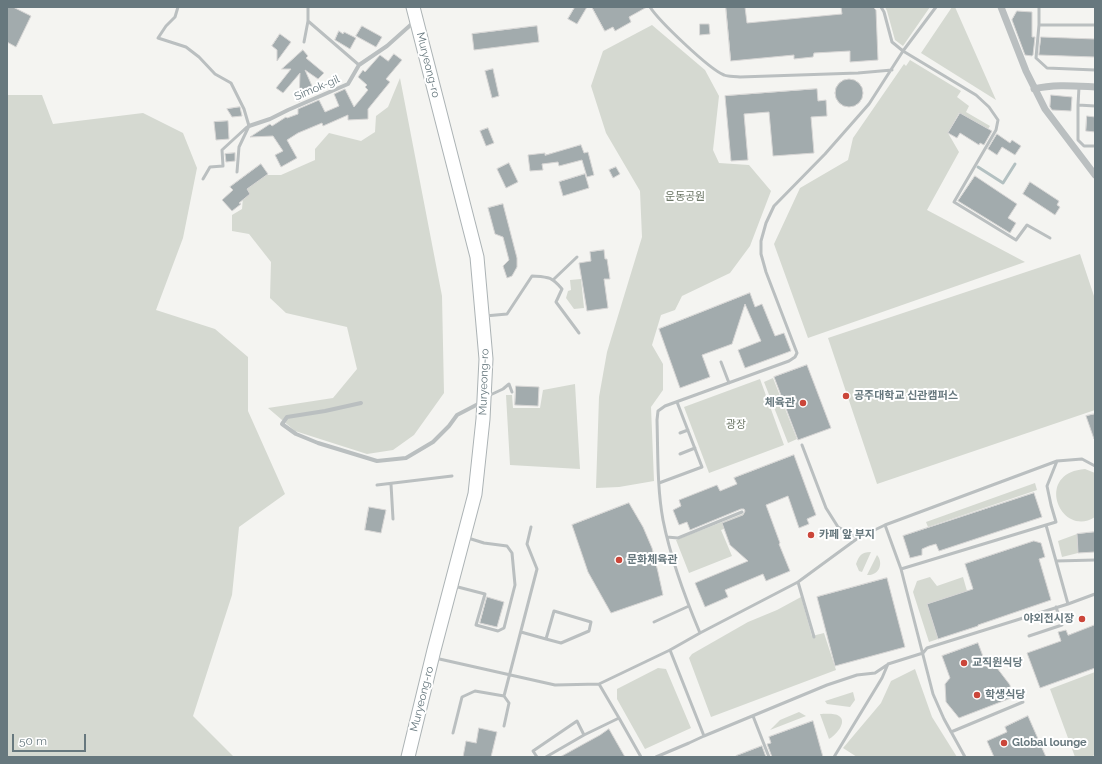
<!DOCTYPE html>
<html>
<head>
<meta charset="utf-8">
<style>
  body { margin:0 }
  #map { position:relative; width:1102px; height:764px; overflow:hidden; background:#f4f4f1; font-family:Raleway,sans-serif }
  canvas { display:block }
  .frame { position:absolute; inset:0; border:8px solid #67787e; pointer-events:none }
  .scale { position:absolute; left:12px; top:734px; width:74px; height:18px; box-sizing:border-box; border:2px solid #67787e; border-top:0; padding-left:5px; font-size:12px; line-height:14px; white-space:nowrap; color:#67787e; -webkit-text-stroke:3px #fff; paint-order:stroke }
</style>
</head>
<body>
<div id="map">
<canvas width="1102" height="764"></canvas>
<div class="frame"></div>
<div class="scale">50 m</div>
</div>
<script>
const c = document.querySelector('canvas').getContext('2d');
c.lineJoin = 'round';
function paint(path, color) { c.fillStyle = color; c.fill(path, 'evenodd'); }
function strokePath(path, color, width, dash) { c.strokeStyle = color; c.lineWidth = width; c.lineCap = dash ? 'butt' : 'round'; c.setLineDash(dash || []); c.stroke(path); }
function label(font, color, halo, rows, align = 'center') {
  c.font = font + ' Raleway,"Noto Sans KR",sans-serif'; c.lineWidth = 4; c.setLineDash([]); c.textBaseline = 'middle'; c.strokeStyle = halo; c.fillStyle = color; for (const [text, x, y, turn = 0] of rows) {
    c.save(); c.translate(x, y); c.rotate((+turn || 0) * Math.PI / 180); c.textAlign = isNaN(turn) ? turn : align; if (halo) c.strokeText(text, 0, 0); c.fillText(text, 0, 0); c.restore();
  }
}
const green = new Path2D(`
  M885 7H930L903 46 895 40 887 11Z
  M952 7H955L996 100 921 53Z
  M652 25 705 70 719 96 713 150 719 163 749 165 771 191 750 246 730 273 682 296 675 310 661 315 652 345 663 364V390L651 407 654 481 619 487 596 488 599 397 607 352 642 237 640 191 606 133 591 86 603 51Z
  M910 60 961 91 957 97 969 106 966 112 990 126 988 129 959 113 948 133 959 152 927 210 1025 262 808 338 774 244 800 188 848 160 853 138 904 64 906 66Z
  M400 78 442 296 444 393 414 435 393 450 367 454 295 431 268 408 333 398 357 369 347 327 286 313 270 298 271 262 249 234 232 231V215L242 209 244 187 264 175H281L315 160V149L329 133 361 141 375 132 376 116 388 107Z
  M7 95H42L53 124 143 113 183 133 197 168 183 238 156 310 215 329 248 357V411L285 494 239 527 232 595 193 716 234 757H7Z
  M1080 254 1095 299V410L877 484 828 338Z
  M581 279 584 308 574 309 566 298 568 291 571 290 570 280Z
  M773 378 797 439 788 443 764 382Z
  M760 379 784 445 709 473 684 407Z
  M575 384 580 469 510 465 506 395H512L513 408H540L543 390Z
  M1085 469 1095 473V517C1061 539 1033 473 1085 469Z
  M1035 483 1037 490 928 527 926 522Z
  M745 513 747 520 721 530 732 556 689 573 676 540Z
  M1077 534 1078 553 1062 557 1058 541Z
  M871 552 862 572 859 571 856 564C859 556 861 552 871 552Z
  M877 555C884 563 879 576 867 575Z
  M930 577 937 586 963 577 967 591 927 604 938 639 929 642 913 592 917 581Z
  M801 597 812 636 824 633 836 670 711 717 689 658 692 654 748 622 777 610Z
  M658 668 666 669 691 728 645 749 617 699V689Z
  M915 669 932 717 957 757H857L843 748 881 703 891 681Z
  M1095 672V755L1090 757H1075L1050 689Z
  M853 692 855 700 850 707 827 704 825 701Z
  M799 712 806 716 770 730 780 720Z
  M820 714C825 714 835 713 839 716 848 722 835 736 829 739Z`);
const stream = new Path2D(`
  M978 167 1003 183 1015 164`);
const building = new Path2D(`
  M7 7H13L31 16 16 47 7 42Z
  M575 7H587L577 24 568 19Z
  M592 7H647L629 17 631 22 615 31 613 27 605 31Z
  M726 7H745L747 23 842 14 841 7H873L876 10 878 60 850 62V51L814 53 813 57 794 59V55L731 61Z
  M1017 11 1032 12V37H1035L1033 55 1032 56 1025 55 1012 20Z
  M700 24H709L710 34 700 35Z
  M362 26 382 37 376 47 356 36Z
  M537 26 539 42 474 50 472 34Z
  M339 31 343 34 344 32 356 38 350 49 335 40Z
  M280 34 291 42 277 61V50L272 46Z
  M1041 37 1095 39V57L1039 55Z
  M303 50 308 56 306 58 324 73 318 79 305 70 312 86 299 102 300 73 283 93 276 88 291 69H282Z
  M394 54 402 60 386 79 390 82 368 109V119L348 120V115L323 126 322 123 298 133 287 140 297 158 281 167 275 155 283 151 273 136 250 137 270 124 272 126 286 117 287 118 298 114V109L319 100 325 112 339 106 334 94 345 89 354 107 368 90 365 87 367 85 358 77 363 70 365 72 380 55 388 61Z
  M493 69 499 96 492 98 485 71Z
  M835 93a14 14 0 1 1 28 0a14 14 0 1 1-28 0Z
  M817 89 818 101 826 100 827 116 811 117 814 153 773 156 769 112 744 114 748 160 731 161 725 96Z
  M1051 95 1072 97 1071 111 1052 110 1050 107Z
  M240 107 242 116 232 117 227 109Z
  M960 113 992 131 984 145 980 143 979 145 960 133 957 138 948 133Z
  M1087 116 1095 117V132L1086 131Z
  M228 121 229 139 216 140 214 122Z
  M488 128 494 143 486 146 480 131Z
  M997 134 1010 143 1012 140 1021 146 1015 155 1002 147 997 155 988 149Z
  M581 145 584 153 588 152 594 175 587 177 582 160 559 166 558 162 542 164 543 170 530 171 528 155 545 153V155Z
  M235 153V161L226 162 225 154Z
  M509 163 518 182 506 188 497 169Z
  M261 164 268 174 247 189 250 194 239 203 241 204 232 211 222 200 233 190 230 187Z
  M616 167 620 174 613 178 609 170Z
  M585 174 589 188 563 196 559 182Z
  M975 176 1017 204 1008 218 1016 223 1010 233 958 201Z
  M1030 182 1059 201 1057 205 1060 207 1055 215 1023 194Z
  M503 204 517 258V267L512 276 507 278 503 266 509 260 503 237 495 234 488 208Z
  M604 250 605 259H607L610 279H604L608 308 587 311 579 263 591 261 590 252Z
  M750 293 755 307 762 304 775 336 784 333 791 351 745 368 738 350 761 341 745 304 732 344 702 355 710 377 680 388 659 329Z
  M807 365 831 428 798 440 774 377Z
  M516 386 539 387 538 406 515 405Z
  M1095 414V439H1094L1086 416Z
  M794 455 816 515 807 519 809 524 799 528 788 496 766 505 780 543 779 544 790 571 766 581 763 574 725 590 728 597 705 607 695 583 748 561 730 545 722 523 743 515 745 511 744 509H741L690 530 687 522 679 525 673 510 681 506 679 500 717 485 720 491 737 484 734 478Z
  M1034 493 1042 517 939 551 936 544 929 546 922 549V555L910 558 903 536Z
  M629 503 643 527 652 548 658 572 663 595 611 613 588 572 572 525Z
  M369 507 386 510 381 533 365 530Z
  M1095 532V552L1078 553 1077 534Z
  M1034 541 1041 543 1045 557 1039 559 1051 600 978 625V626L938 639 927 604 973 589 965 564Z
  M887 578 905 647 835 666 817 597Z
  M487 597 504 602 497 627 480 623Z
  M1095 625V668L1040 688 1027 653 1061 641 1058 632 1066 630 1068 635Z
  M978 643 987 667 994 664 1010 685 1011 698 959 718 946 702 945 684 950 678 942 656Z
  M1028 716 1046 757H994L987 741 1007 732 1005 727Z
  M813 721 823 757H772L767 744 771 743 769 737Z
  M479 728 497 732 491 757H463L466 741 476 743Z
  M609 729 625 757H560L600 735Z
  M762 746 766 757H736V756Z`);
const service = new Path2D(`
  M178 7 175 17 166 26 158 38 186 47 199 57 215 74 231 83 244 109 249 126 239 147 237 172
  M308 7V21
  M650 7C659 21 709 69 724 75 728 77 735 76 740 77L858 73 892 70
  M881 7 884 12 892 42 903 51 976 95 989 107 998 120 996 130 954 202 1016 240 1027 225 1050 238
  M1039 7V25H1095
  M1039 25 1036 58 1047 68 1095 70
  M304 42 308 21 359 65
  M1079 87 1078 105 1095 106
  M1078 105V140L1084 146H1095
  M203 179 210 167 223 166 222 150 247 127
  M554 279 577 257
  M485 316 507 314 532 276C548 277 551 276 562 289L556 302 579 333
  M721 362 729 383
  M488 396 503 389 509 384 512 392
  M680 433 688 430
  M802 445 826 508 838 527 858 538
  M680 454 695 448
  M659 483 702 467 677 402
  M391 484 393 519
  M377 485 452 476
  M885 525 901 569 933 694 944 719 965 757
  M667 537 678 538 742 512
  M1056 561 1095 560
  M901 569 1046 525
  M798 582 814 637
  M454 586 485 594 476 625 498 631 504 628 515 585 512 553 507 546 484 543 468 538
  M1068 604 1095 594
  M554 611 591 622 589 631 561 643 546 639Z
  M654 622 689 606
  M521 632 546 639
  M700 633C684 595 671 560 663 520 657 487 658 453 657 420L658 411 665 406 789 361 795 357 797 353 766 272 761 254V241L766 223 774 206 825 154 869 104 903 51 936 7
  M1029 636 1062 625 1056 607
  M670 650 704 736 827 685 857 675 875 673 887 665
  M435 658 555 685 599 684 670 650 700 633 798 582 858 538 885 525 1057 461 1082 459 1095 466
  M753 716 769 757
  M619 718 641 757
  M504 726 509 703 504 696
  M951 732 1023 702
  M453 733 462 697 475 691 504 696 537 569 527 544 531 527
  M537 757 533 751 577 721 584 735
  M546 757 584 735 619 718 599 684
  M656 757 689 743 704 736
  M834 757 882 678 888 664 923 653 927 648 1068 604 1046 525 1056 522 1051 505 1047 486 1057 461`);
const minor = new Path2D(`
  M249 126 270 119 288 110 348 84 359 65 387 46 415 21
  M361 403 325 411 287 417 282 424 296 434 318 443 377 461 406 458 433 442 449 426 457 415 482 402`);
const tertiary = new Path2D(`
  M1001 7 1026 71 1045 109 1095 175
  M1034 89C1054 84 1075 86 1095 87`);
const secondary = new Path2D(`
  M408 757 434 650 475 494 483 419 486 359 477 257 413 7`);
const markers = [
  [846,396,4,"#cb463a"],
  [803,403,4,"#cb463a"],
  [811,535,4,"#cb463a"],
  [619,560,4,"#cb463a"],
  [1082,619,4,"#cb463a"],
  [964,663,4,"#cb463a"],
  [977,695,4,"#cb463a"],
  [1004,743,4,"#cb463a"]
];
const streetNames = [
  ["Muryeong-ro",428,65,76],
  ["Simok-gil",317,88,-23],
  ["Muryeong-ro",484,382,-88],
  ["Muryeong-ro",422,699,-76]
];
const parkNames = [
  ["운동공원",685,197],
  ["광장",736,425]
];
const poiNames = [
  ["공주대학교 신관캠퍼스",854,396],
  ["체육관",795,403,"right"],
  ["카페 앞 부지",819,535],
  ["문화체육관",627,560],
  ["야외전시장",1074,619,"right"],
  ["교직원식당",972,663],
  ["학생식당",985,695],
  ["Global lounge",1012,743]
];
paint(green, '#d5d9d1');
strokePath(stream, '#b3c0c1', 3);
paint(building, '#a2abad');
strokePath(building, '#d6d5d4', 1);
strokePath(secondary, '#acb3b5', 15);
strokePath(service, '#babfc0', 3);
strokePath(minor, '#babfc0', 4);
strokePath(tertiary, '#babfc0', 7);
strokePath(secondary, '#fff', 13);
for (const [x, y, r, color] of markers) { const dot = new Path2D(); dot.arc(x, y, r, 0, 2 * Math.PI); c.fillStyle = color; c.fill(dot); strokePath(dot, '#fff', 1.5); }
label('11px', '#67787e', '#fff', streetNames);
label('11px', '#6b7665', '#fff', parkNames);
label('bold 11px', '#67787e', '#fff', poiNames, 'left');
</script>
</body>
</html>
